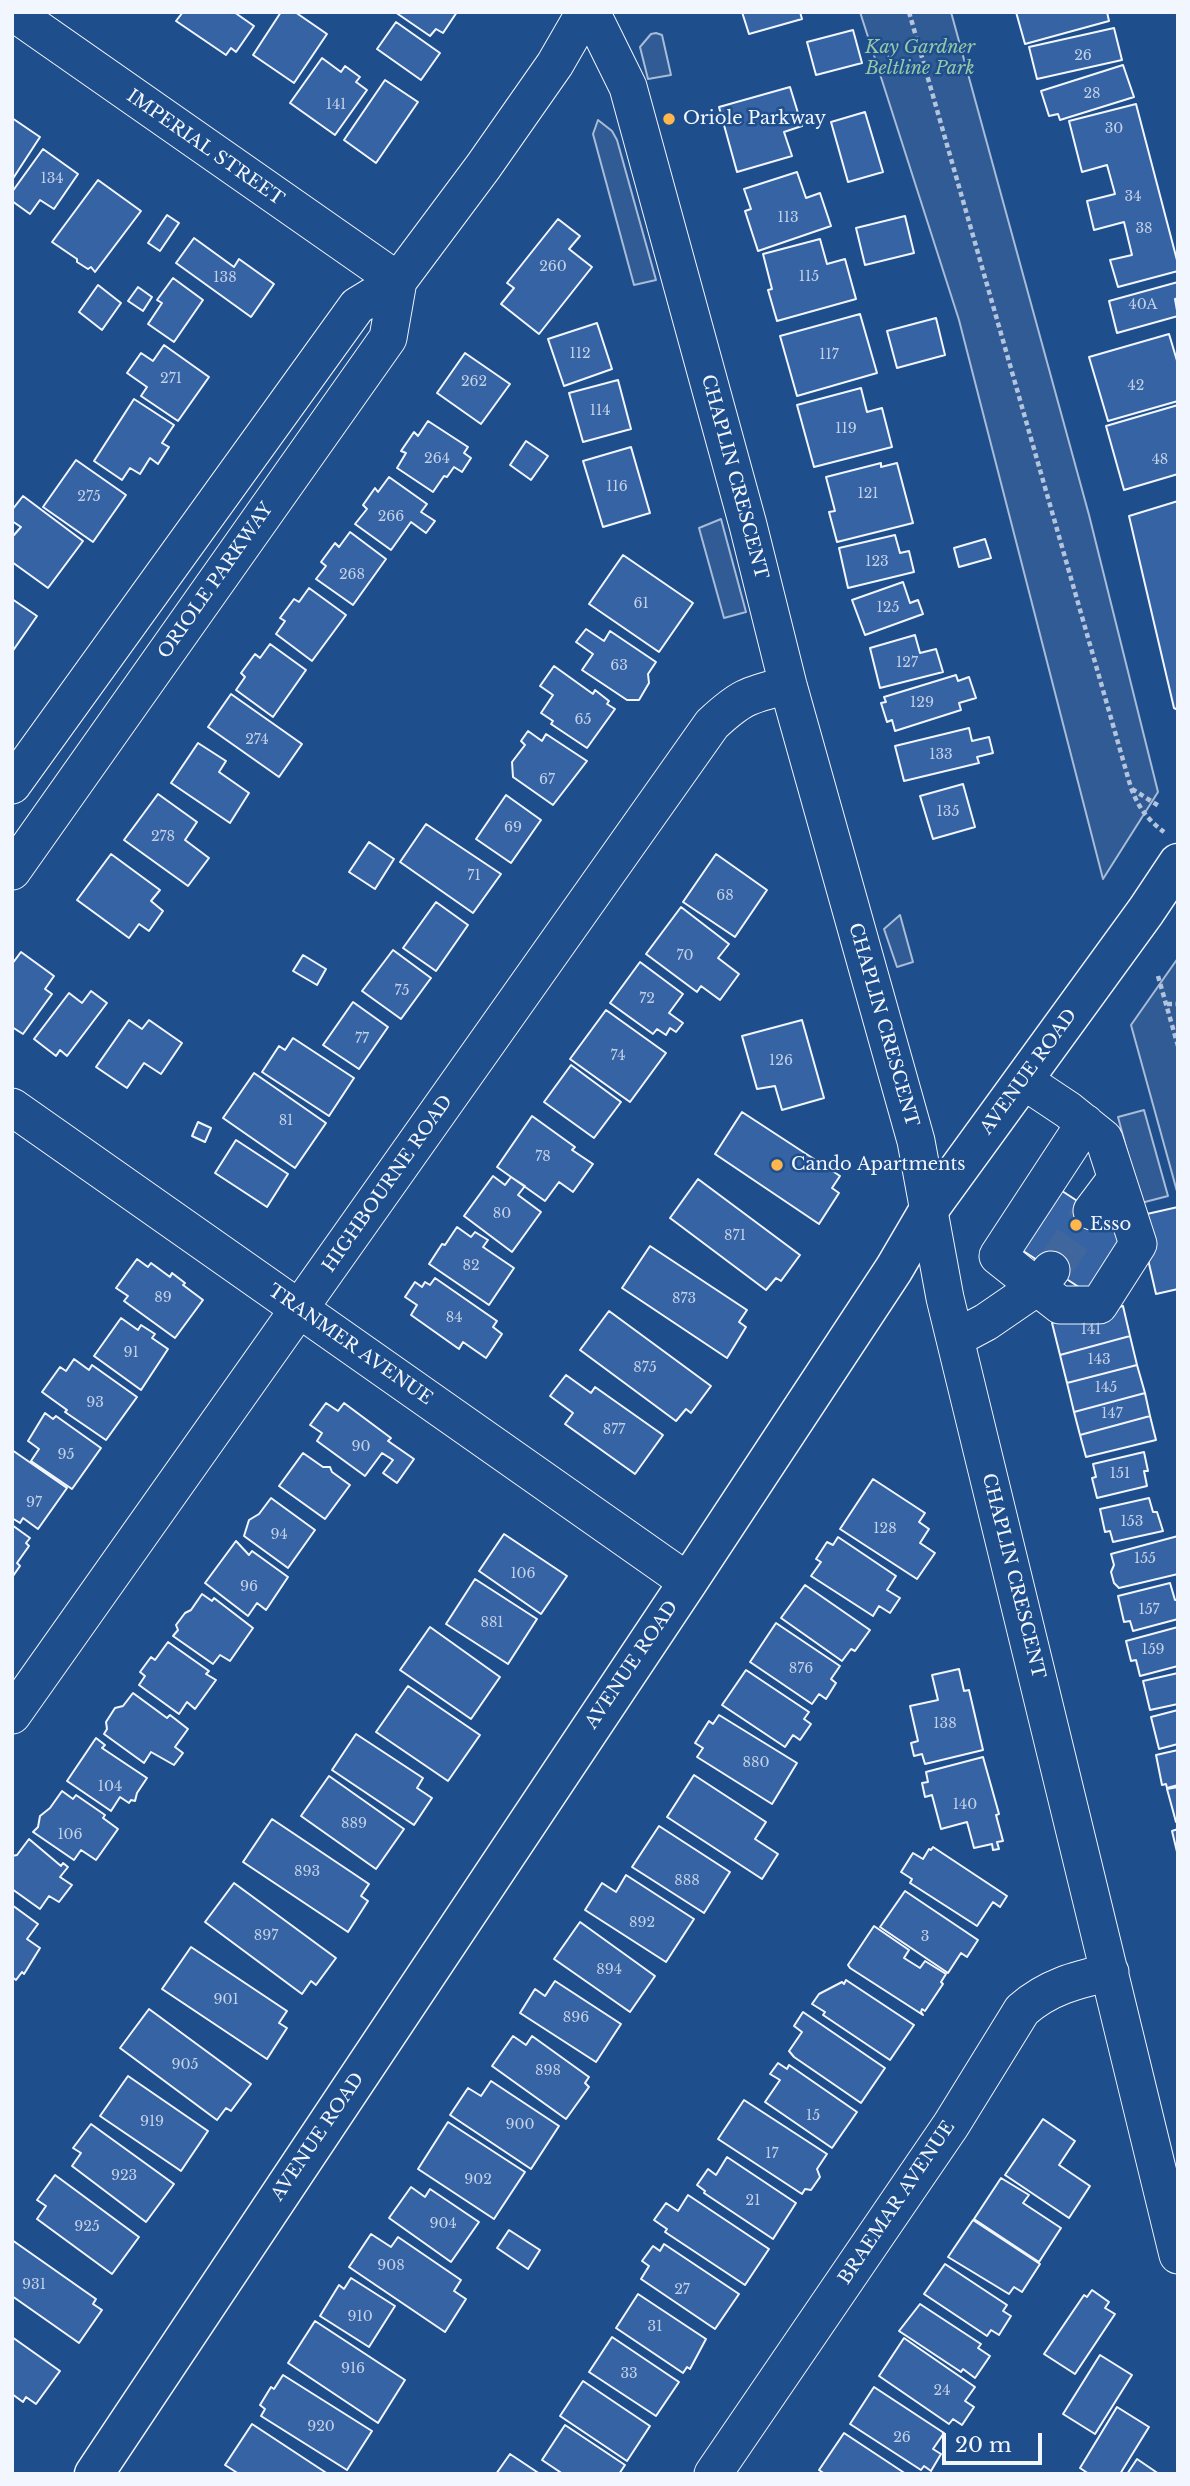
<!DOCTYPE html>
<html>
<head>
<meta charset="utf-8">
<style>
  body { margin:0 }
  #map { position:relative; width:1190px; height:2486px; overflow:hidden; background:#1f4e8c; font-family:"Libre Baskerville",serif }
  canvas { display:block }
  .frame { position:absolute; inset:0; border:14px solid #f2f6ff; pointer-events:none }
  .scale { position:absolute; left:942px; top:2433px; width:100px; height:32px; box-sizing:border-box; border:4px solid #f2f6ff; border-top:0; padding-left:9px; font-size:21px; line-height:24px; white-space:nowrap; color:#f2f6ff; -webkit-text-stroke:5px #1f4e8c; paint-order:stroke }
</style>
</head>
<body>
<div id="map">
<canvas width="1190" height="2486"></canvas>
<div class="frame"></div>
<div class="scale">20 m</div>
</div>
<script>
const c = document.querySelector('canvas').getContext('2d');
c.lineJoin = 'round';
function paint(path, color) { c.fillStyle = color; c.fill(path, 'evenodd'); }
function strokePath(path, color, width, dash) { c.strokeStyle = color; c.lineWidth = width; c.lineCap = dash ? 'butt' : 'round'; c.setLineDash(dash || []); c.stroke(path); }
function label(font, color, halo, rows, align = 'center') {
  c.font = font + ' "Libre Baskerville",serif'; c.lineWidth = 5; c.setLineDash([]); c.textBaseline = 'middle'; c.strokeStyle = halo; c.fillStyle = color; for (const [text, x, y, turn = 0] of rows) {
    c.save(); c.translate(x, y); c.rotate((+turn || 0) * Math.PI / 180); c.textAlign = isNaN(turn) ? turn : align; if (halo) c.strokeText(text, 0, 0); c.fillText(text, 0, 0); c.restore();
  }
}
const built = new Path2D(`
  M860 12H951L1089 515 1158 792 1103 879 959 320Z
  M656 33 662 35 671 75 648 79 640 47 651 34Z
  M598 120 612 131 617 140 656 280 634 285 593 134Z
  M721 519 746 612 724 618 699 528Z
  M900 915 913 962 897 967 884 929Z
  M1178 958V1195L1131 1025Z
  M1144 1110 1168 1196 1141 1203 1118 1117Z`);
const building = new Path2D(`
  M183 12H234L254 26 236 52 231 48 226 55 176 21Z
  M281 12H295L327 34 294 83 253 55Z
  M395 12H457L443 33 436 29 430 36Z
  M742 12H800L802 19 749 34Z
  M1016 12H1107L1109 21 1025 44Z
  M396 22 440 53 421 80 377 49Z
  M1114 28 1122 60 1037 79 1029 47Z
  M853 30 862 63 816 75 807 42Z
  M322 58 341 72 345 66 360 77 356 82 367 90 335 135 290 103Z
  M1123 65 1134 97 1060 120 1058 114 1049 116 1041 91Z
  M385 80 418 102 376 163 344 140Z
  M790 87 802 126 784 132 792 156 737 172 719 107Z
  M1136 104 1178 264V271L1118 287 1110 260 1132 255 1124 222 1094 230 1087 201 1115 194 1107 165 1082 172 1069 121Z
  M865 112 883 172 848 182 831 122Z
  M12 118 40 137 12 180Z
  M43 149 78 174 54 209 40 200 30 214 12 201V192Z
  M797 172 806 198 820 193 831 226 758 251 745 211 751 209 744 189Z
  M98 180 141 211 95 272 91 267 88 269 77 262V259L52 242Z
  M167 215 179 223 160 251 148 243Z
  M905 216 914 253 865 265 856 228Z
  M558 219 580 236 569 249 592 267 539 334 501 304 514 288 507 283Z
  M194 238 234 267 239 259 274 284 251 317 176 263Z
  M820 239 827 264 845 259 856 299 777 321 768 290 772 289 763 254Z
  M173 278 203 300 174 342 148 324 162 303 157 300Z
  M1178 282V298L1175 299 1178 316 1117 333 1109 301Z
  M98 285 121 303 102 330 79 312Z
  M138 287 152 297 143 311 128 301Z
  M860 314 877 373 797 396 780 336Z
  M936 318 945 355 897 368 887 331Z
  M597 323 612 369 564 386 548 339Z
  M1169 334 1178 364V401L1108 421 1089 357Z
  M164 345 209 377 178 421 141 396 147 387 127 373 141 353 153 361Z
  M465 353 510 384 481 424 437 393Z
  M618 380 631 429 583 442 569 393Z
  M861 388 867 412 882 408 892 447 814 467 797 405Z
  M134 399 174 425 162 443 169 447 158 464 150 458 140 474 130 468 122 480 94 461Z
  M1178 405V474L1124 490 1106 426Z
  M428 421 468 447 464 453 471 458 462 472 454 467 447 477 444 476 433 492 397 468 406 453 401 451 414 432 418 436Z
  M526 441 548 456 531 480 510 465Z
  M631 447 650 513 603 527 583 461Z
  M76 460 126 495 93 542 43 507Z
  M881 463V467L897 463 913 523 837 542 829 512 835 511 826 477Z
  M389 477 427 504 421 512 435 521 426 533 411 522 391 550 355 524 367 509 363 505 375 488 378 492Z
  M23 496 83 541 48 588 12 562V533L14 535 21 527 12 521V510Z
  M1178 501V710L1174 708 1129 516Z
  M350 532 386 559 353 605 316 579 326 566 321 562 335 543 339 547Z
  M895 535 900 553 909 551 914 572 848 588 839 548Z
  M985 539 991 558 959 567 954 548Z
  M623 555 693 603 659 652 589 604Z
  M903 582 910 603 918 600 923 614 865 635 852 600Z
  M309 588 346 615 312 661 276 634 285 621 280 618 294 599 299 602Z
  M12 599 37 616 12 652Z
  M586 629 604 641 610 631 656 662 648 674 649 683 639 700H627L582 670 593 654 576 642Z
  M915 635 920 653 936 649 943 672 880 688 870 648Z
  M270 644 306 670 273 717 236 690 245 677 241 673 255 654 260 658Z
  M554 666 593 694 595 690 609 701 607 704 615 709 587 748 551 724 553 721 541 713 553 695 540 686Z
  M956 675 958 681 969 677 976 698 959 703 961 710 895 731 892 720 887 722 881 703 886 702 884 697Z
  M231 694 302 744 279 777 208 727Z
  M969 728 972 741 989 737 993 753 977 757 979 763 904 781 895 746Z
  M528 731 542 741 546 734 587 761 553 805 513 777 512 762 525 745 521 741Z
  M198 743 226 761 219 772 249 793 230 823 171 783Z
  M963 784 975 827 933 839 920 796Z
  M158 794 197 822 185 840 209 858 188 886 124 840Z
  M506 795 541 820 511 863 476 839Z
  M426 824 501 874 473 913 400 862Z
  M369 842 394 859 375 889 349 872Z
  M111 854 160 890 151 901 163 911 149 931 139 924 129 938 77 900Z
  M716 854 767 890 735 937 683 902Z
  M436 902 468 925 436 971 403 948Z
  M681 907 729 944 718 958 739 974 720 1000 701 986 697 992 646 954Z
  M393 950 431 978 401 1019 362 991Z
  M21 952 54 976 45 989 52 994 23 1034 12 1027V964Z
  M303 955 326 969 317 985 293 971Z
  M640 962 683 994 669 1013 683 1023 676 1032 670 1028 666 1035 657 1029 653 1034 610 1003Z
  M91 991 107 1003 67 1056 60 1050 56 1056 34 1039 69 993 82 1003Z
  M353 1002 388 1027 359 1069 323 1045Z
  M606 1010 666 1053 630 1102 570 1059Z
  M129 1020 142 1029 149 1020 182 1043 161 1074 144 1063 127 1088 96 1067Z
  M802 1020 824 1098 782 1110 775 1086 757 1089 742 1036Z
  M293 1038 354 1078 329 1116 262 1072 279 1046 285 1050Z
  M571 1065 621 1102 594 1138 544 1102Z
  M254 1073 326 1123 295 1168 223 1118Z
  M742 1112 840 1176 832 1188 839 1193 819 1224 715 1154Z
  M532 1116 575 1147 572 1150 593 1164 573 1192 559 1182 545 1201 497 1167Z
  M198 1122 211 1128 205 1142 192 1136Z
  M236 1140 288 1174 267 1207 215 1173Z
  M493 1176 505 1185 511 1177 525 1186 518 1195 541 1212 512 1252 464 1216Z
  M698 1179 800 1255 781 1281 776 1278 766 1290 670 1218Z
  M1053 1185 1126 1233 1088 1293 1014 1245Z
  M1178 1207V1289L1156 1294 1138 1216Z
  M457 1227 471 1237 475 1232 488 1240 483 1247 514 1268 489 1305 429 1264 442 1244 445 1245Z
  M650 1246 747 1310 739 1322 746 1327 727 1358 622 1288Z
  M137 1259 148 1267 151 1263 170 1277 172 1273 185 1283 183 1285 203 1300 175 1338 124 1301 128 1296 116 1288Z
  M435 1278 497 1321 493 1327 502 1334 486 1358 463 1342 459 1349 411 1315 417 1305 405 1297 415 1282 422 1287 425 1282 430 1285Z
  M1123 1306 1130 1336 1060 1355 1052 1323Z
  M609 1311 711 1386 691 1413 686 1409 676 1421 580 1350Z
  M121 1318 138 1330 141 1325 155 1334 152 1338 168 1349 141 1390 94 1356Z
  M1130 1336 1137 1365 1067 1383 1060 1355Z
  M74 1359 89 1370 92 1365 137 1397 106 1440 65 1412 67 1410 42 1392 60 1367 66 1371Z
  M1137 1365 1145 1393 1074 1412 1067 1383Z
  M566 1375 591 1393 595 1387 663 1435 635 1474 565 1424 573 1413 550 1396Z
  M1145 1393 1150 1416 1080 1435 1074 1412Z
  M326 1403 338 1411 344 1403 391 1438 388 1441 414 1459 397 1483 383 1473 393 1460 382 1453 365 1476 317 1441 322 1433 310 1425Z
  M45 1413 53 1419 56 1416 101 1448 72 1489 31 1461 39 1449 28 1441Z
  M1150 1416 1156 1440 1086 1457 1080 1435Z
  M12 1450 67 1488 38 1529 23 1518 20 1523 12 1518Z
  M1144 1452 1148 1471H1144L1147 1486 1097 1498 1092 1478 1096 1477 1093 1464Z
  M303 1453 323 1467H330L332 1472 350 1485 325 1519 279 1486Z
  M873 1479 925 1513 919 1522 929 1529 920 1543 935 1553 917 1579 840 1529Z
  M271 1498 315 1530 288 1568 244 1536 249 1520 259 1514Z
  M1149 1498 1153 1512H1157L1163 1531 1113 1542 1110 1531 1105 1532 1100 1509Z
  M12 1525 30 1538 26 1543 29 1546 17 1563 20 1566 13 1576Z
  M504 1534 567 1576 541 1614 479 1571Z
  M1178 1536V1574L1119 1588 1114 1583 1111 1572 1114 1565 1111 1554Z
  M838 1537 896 1576 887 1590 900 1598 890 1613 879 1606 873 1616 811 1576 821 1562 816 1559 827 1542 833 1545Z
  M236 1541 249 1555 252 1551 288 1577 266 1610 257 1603 248 1616 205 1583Z
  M475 1579 537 1619 508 1664 446 1624Z
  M1170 1583 1175 1600H1178V1619L1133 1631 1130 1621 1124 1622 1118 1596Z
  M805 1585 870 1630 855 1651 851 1649 842 1661 781 1618Z
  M202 1594 212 1601 214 1598 253 1628 230 1661 220 1655 213 1664 173 1636 178 1630 176 1625 185 1613 191 1610Z
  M776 1623 840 1666 831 1679 836 1683 826 1699 819 1694 812 1704 750 1662Z
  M430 1627 500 1677 471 1719 400 1670Z
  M1178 1627V1666L1140 1676 1136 1660 1131 1661 1126 1641Z
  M168 1642 209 1671 206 1674 216 1680 195 1709 187 1702 179 1714 139 1685 145 1676 140 1672 151 1657 155 1660Z
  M959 1669 964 1691 969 1690 983 1750 925 1764 922 1754 914 1756 911 1743 918 1741 910 1706 938 1700 932 1675Z
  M746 1670 809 1712 804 1719 811 1724 800 1740 793 1735 785 1747 722 1705Z
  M1178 1673V1704L1150 1710 1143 1681Z
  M408 1686 480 1735 448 1781 376 1732Z
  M133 1693 167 1718 170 1715 188 1729 175 1747 183 1753 174 1765 151 1752 144 1763 104 1734 107 1729 106 1722 115 1708 123 1706Z
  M1178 1710V1744L1159 1749 1151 1717Z
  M719 1715 797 1763 772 1804 697 1757 703 1748 695 1743 709 1721 713 1724Z
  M356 1734 423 1778 417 1788 432 1798 414 1825 332 1770Z
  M96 1738 105 1745 102 1748 147 1778 137 1793 135 1801 131 1800 129 1803 120 1797 111 1811 67 1781Z
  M1178 1750V1785L1167 1788 1166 1784 1162 1785 1156 1755Z
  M983 1757 999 1814 996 1815 1003 1841 997 1842 999 1849 993 1850 992 1844 974 1848 967 1822 941 1829 932 1795 925 1797 922 1783 928 1782 926 1772Z
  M694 1775 766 1822 755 1839 778 1854 762 1879 667 1817Z
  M329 1776 404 1829 376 1869 301 1816Z
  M1178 1787V1822H1176L1167 1789Z
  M62 1791 73 1799 76 1795 105 1815 103 1818 118 1829 96 1860 81 1850 74 1860 33 1832 38 1827 40 1816 50 1808Z
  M272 1819 369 1884 361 1896 368 1901 348 1932 243 1862Z
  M659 1826 730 1872 704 1913 632 1867Z
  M1178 1829V1856L1172 1831Z
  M29 1839 61 1866 63 1863 68 1867 60 1877 72 1885 59 1902 49 1896 40 1909 12 1889V1856L17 1855Z
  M933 1847 1007 1896 1000 1907 993 1902 977 1926 910 1883 912 1879 901 1872 913 1853 923 1859 929 1849 931 1850Z
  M626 1875 694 1919 666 1962 585 1910 602 1883 616 1892Z
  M234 1883 336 1958 316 1985 311 1981 302 1994 205 1922Z
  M905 1891 978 1940 967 1957 961 1953 948 1973 880 1927Z
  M12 1905 38 1924 27 1939 40 1948 24 1974 22 1972 16 1980 12 1977Z
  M580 1922 655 1976 630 2012 554 1959Z
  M874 1926 909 1950 904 1958 920 1968 925 1961 946 1974 941 1982 943 1984 925 2011 922 2009 921 2012 923 2015 850 1968 848 1965Z
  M191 1947 287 2011 279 2023 287 2028 267 2059 162 1989Z
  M846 1980 914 2025 890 2060 823 2015 825 2012 812 2004 819 1994 842 1982 844 1984Z
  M555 1981 621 2024 596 2062 520 2013 535 1989 545 1996Z
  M149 2009 251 2084 231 2111 226 2108 217 2120 120 2048Z
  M803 2012 885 2068 861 2103 794 2057 789 2051 802 2032 794 2026Z
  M513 2036 526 2045 532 2036 589 2077 585 2083 589 2087 566 2119 492 2066Z
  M778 2063 787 2069 789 2065 857 2112 832 2148 765 2102 780 2080 770 2074Z
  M128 2076 208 2131 181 2171 100 2116Z
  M491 2081 559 2126 531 2169 450 2115 468 2088 481 2096Z
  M744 2100 827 2154 817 2169 820 2177 811 2190 805 2189 802 2194 718 2139Z
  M1043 2119 1075 2141 1059 2165 1090 2186 1069 2218 1005 2175Z
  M448 2122 525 2172 494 2219 418 2169Z
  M91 2124 174 2184 146 2222 72 2166 81 2153 73 2148Z
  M727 2157 796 2203 773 2239 704 2193 705 2191 697 2185 708 2169 716 2175Z
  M55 2175 139 2237 112 2274 37 2219 46 2206 37 2200Z
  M1001 2178 1029 2195 1023 2203 1061 2228 1039 2262 974 2219Z
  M411 2187 425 2197 430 2189 479 2222 451 2262 389 2218Z
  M688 2195 769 2249 745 2285 665 2232 667 2229 654 2220 666 2203 678 2211Z
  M973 2220 1040 2264 1022 2292 1014 2287 1009 2294 948 2257Z
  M509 2230 540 2250 528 2269 497 2248Z
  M371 2234 391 2247 398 2237 461 2280 454 2291 466 2299 445 2332 349 2267Z
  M12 2240 96 2299 93 2304 102 2310 79 2343 12 2296Z
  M664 2244 739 2294 715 2329 641 2279 649 2266 642 2261 653 2246 660 2251Z
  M945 2264 1007 2305 1003 2311 1011 2316 999 2335 991 2330 987 2336 924 2294Z
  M351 2278 395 2306 369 2347 320 2316 339 2285 344 2289Z
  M1092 2290 1109 2302 1105 2308 1115 2314 1075 2374 1044 2354 1084 2295 1087 2297Z
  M638 2294 706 2339 690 2369 687 2367 683 2373 616 2328Z
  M920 2304 981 2344 978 2348 990 2356 975 2378 963 2369 961 2372 899 2331Z
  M315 2321 405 2380 378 2423 288 2363Z
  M12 2337 60 2371 36 2404 26 2397 23 2402 12 2394Z
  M612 2337 679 2382 656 2416 589 2372Z
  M904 2338 975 2387 965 2401 974 2407 962 2425 953 2419 949 2424 879 2376Z
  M1100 2355 1132 2375 1095 2434 1063 2414Z
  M283 2375 372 2431 347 2470 261 2416 265 2409 260 2405 271 2387 274 2389Z
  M583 2381 650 2426 627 2461 560 2416Z
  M874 2387 944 2433 933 2449 941 2454 931 2471 924 2466 921 2470 850 2424Z
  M1117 2407 1149 2427 1120 2474H1089L1080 2468Z
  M252 2424 328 2474H239L225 2465Z
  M565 2425 625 2465 619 2474H563L542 2460Z
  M844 2433 906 2474H825L819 2470Z
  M510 2454 540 2474H496Z
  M1137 2459 1159 2474H1127Z`);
const minorTunnel = new Path2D(`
  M1052 1270 1092 1211`);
const path = new Path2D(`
  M909 12 1131 788C1139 808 1147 819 1164 832
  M1132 789 1159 806
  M1158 976 1178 1046
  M1167 1004H1178`);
const minor = new Path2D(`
  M13 12 398 281
  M591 12 628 87 748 525 788 685 916 1141 945 1298 1178 2255
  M12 785 357 306 398 281 483 167 555 64 585 12
  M12 871 388 338 398 281
  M12 1107 688 1582
  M1092 1211 1116 1179
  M1051 1270 1037 1287 998 1256 1085 1123
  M956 1338 986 1322 1037 1287 1060 1305H1099L1138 1244 1104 1139 1068 1110 1023 1080
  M12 1715 712 724C742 696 749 695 788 685
  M713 2474 951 2125 1022 2010C1048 1987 1076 1980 1110 1972`);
const major = new Path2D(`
  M94 2474 688 1582 894 1269 928 1211 1146 911 1178 863`);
const markers = [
  [669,119,7,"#ffb74d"],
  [777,1165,7,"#ffb74d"],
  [1076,1225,7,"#ffb74d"]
];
const numberNames = [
  ["26",1083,56],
  ["28",1092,94],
  ["141",336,105],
  ["30",1114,129],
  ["134",52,179],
  ["34",1133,197],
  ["113",788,218],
  ["38",1144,229],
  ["260",553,267],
  ["115",809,277],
  ["138",225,278],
  ["40A",1143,305],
  ["112",580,354],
  ["117",829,355],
  ["271",171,379],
  ["262",474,382],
  ["42",1136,386],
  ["114",600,411],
  ["119",846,429],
  ["264",437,459],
  ["48",1160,460],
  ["116",617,487],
  ["121",868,494],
  ["275",89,497],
  ["266",391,517],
  ["123",877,562],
  ["268",352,575],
  ["61",641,604],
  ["125",888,608],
  ["127",907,663],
  ["63",619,666],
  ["129",922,703],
  ["65",583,720],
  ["274",257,740],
  ["133",941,755],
  ["67",547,780],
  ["135",948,812],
  ["69",513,828],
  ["278",163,837],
  ["71",474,876],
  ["68",725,896],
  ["70",685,956],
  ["75",402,991],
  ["72",647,999],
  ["77",362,1039],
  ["74",618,1056],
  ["126",781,1061],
  ["81",286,1121],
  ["78",543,1157],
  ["80",502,1214],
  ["871",735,1236],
  ["82",471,1266],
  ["89",163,1298],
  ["873",684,1299],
  ["84",454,1318],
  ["141",1091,1330],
  ["91",131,1353],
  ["143",1099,1360],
  ["875",645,1368],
  ["145",1106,1388],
  ["93",95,1403],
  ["147",1112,1414],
  ["877",614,1430],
  ["90",361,1447],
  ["95",66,1455],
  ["151",1120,1474],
  ["97",34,1503],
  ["153",1132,1522],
  ["128",885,1529],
  ["94",279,1535],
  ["155",1145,1559],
  ["106",523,1574],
  ["96",249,1587],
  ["157",1149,1610],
  ["881",492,1623],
  ["159",1153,1650],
  ["876",801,1669],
  ["138",945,1724],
  ["880",756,1763],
  ["104",110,1787],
  ["140",965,1805],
  ["889",354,1824],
  ["106",70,1835],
  ["893",307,1872],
  ["888",687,1881],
  ["892",642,1923],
  ["897",266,1936],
  ["3",925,1937],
  ["894",609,1970],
  ["901",226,2000],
  ["896",576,2018],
  ["905",185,2065],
  ["898",548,2071],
  ["15",813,2116],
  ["919",152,2122],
  ["900",520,2125],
  ["17",772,2154],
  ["923",124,2176],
  ["902",478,2180],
  ["21",753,2201],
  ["904",443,2224],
  ["925",87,2227],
  ["908",391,2266],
  ["931",34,2285],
  ["27",682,2290],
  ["910",360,2317],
  ["31",655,2327],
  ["916",353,2369],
  ["33",629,2374],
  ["24",942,2391],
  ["920",321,2427],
  ["26",902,2438]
];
const parkNames = [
  ["Kay Gardner",920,48],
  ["Beltline Park",920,69]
];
const poiNames = [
  ["Oriole Parkway",683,119],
  ["Cando Apartments",791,1165],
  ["Esso",1090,1225]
];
const streetNames = [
  ["IMPERIAL STREET",205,148,35],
  ["CHAPLIN CRESCENT",734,477,75],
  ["ORIOLE PARKWAY",216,581,-55],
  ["CHAPLIN CRESCENT",883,1025,74],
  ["AVENUE ROAD",1029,1072,-54],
  ["HIGHBOURNE ROAD",388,1184,-55],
  ["TRANMER AVENUE",350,1345,35],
  ["CHAPLIN CRESCENT",1013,1576,76],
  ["AVENUE ROAD",632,1665,-56],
  ["AVENUE ROAD",318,2137,-56],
  ["BRAEMAR AVENUE",897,2203,-56]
];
paint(built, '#305b95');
strokePath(built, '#a8bbd7', 2);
paint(building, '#3563a3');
strokePath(building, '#f2f6ff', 2);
strokePath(minorTunnel, '#3f679d', 37, [37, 18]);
strokePath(minor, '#f2f6ff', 39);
strokePath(major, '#f2f6ff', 41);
strokePath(path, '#b3c4dc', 4.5, [5, 3.5]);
strokePath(minor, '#1f4e8c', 37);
strokePath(major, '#1f4e8c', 38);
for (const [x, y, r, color] of markers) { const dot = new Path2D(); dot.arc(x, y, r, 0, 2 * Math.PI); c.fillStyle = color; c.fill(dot); strokePath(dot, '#1f4e8c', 2.5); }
label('14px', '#c3d1e8', null, numberNames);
label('italic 18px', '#97c8a6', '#1f4e8c', parkNames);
label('18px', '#f2f6ff', '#1f4e8c', poiNames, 'left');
label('18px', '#f2f6ff', '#1f4e8c', streetNames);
</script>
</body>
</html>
